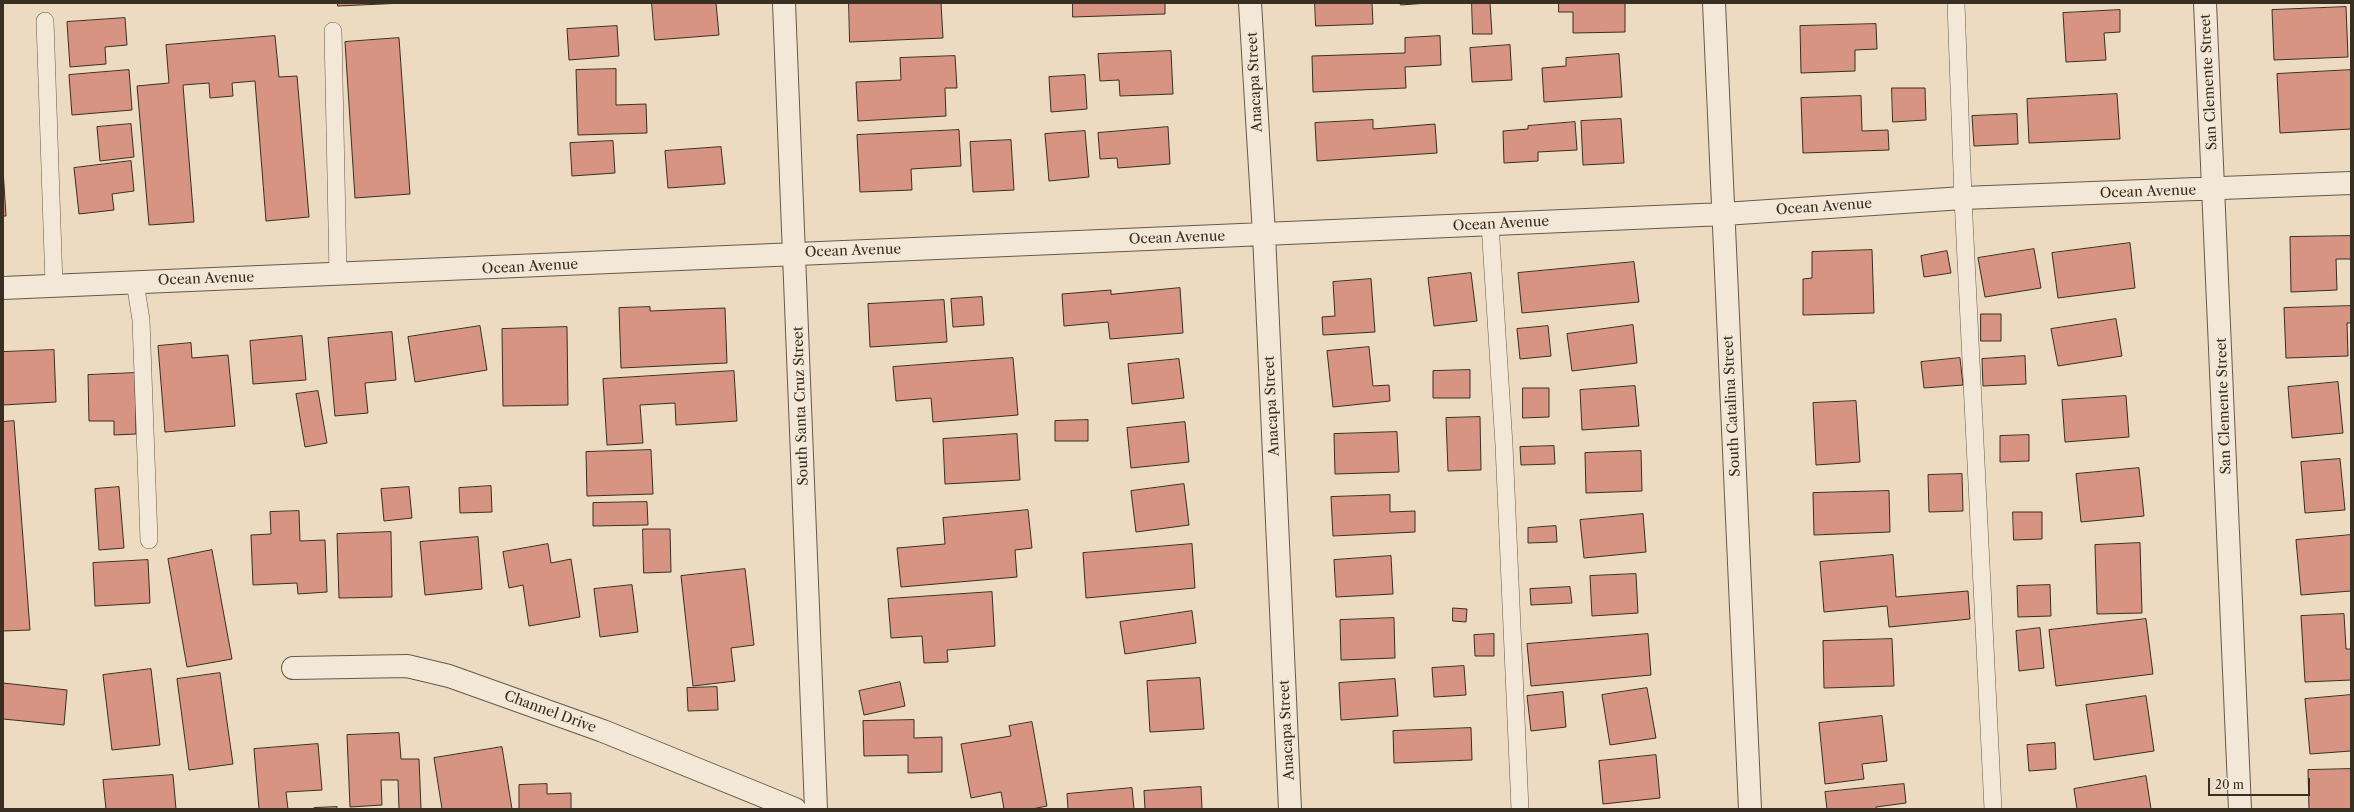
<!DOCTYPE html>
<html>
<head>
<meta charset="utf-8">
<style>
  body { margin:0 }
  #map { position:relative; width:2354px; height:812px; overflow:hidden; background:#eddbc1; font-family:"Libre Caslon Text",serif }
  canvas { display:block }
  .frame { position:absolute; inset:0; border:4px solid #392e22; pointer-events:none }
  .scale { position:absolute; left:2208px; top:778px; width:102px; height:18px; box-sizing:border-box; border:2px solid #392e22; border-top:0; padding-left:5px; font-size:12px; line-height:14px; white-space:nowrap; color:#392e22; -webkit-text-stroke:3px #f3e8d7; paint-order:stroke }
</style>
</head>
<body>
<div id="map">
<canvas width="2354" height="812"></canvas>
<div class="frame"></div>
<div class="scale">20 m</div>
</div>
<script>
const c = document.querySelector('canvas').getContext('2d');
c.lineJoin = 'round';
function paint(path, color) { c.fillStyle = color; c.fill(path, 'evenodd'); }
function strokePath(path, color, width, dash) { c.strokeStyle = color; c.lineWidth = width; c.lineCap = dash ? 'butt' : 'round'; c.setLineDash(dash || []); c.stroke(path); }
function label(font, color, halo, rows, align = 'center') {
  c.font = font + ' "Libre Caslon Text",serif'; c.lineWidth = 4; c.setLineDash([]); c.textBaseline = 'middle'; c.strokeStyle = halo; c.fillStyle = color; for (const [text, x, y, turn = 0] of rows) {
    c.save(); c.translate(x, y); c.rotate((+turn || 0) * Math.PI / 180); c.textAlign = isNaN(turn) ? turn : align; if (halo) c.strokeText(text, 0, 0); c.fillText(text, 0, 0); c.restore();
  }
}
const building = new Path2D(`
  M338 3H404L338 6Z
  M652 3H716L719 35 655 40Z
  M849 3H941L943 38 850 42Z
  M1073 3H1165V14L1073 17Z
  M1315 3H1372L1373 24 1316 26Z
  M1400 3H1428L1401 5Z
  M1472 3H1490L1492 34H1473Z
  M1559 3H1625V32L1573 33V12H1559Z
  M2346 7 2348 57 2274 60 2272 10Z
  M2120 10V32L2104 33 2106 60 2066 62 2063 13Z
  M125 18 127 45 105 47 106 64 70 67 67 22Z
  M1876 24 1877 49 1855 50V71L1801 73 1800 26Z
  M617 26 619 56 569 60 567 29Z
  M275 36 279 77 297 76 309 217 266 221 255 81 232 83 233 96 210 98 209 83 183 85 194 222 149 225 137 86 169 83 166 45Z
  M1440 36 1441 65 1405 67 1406 88 1313 92 1312 56 1405 53V38Z
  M399 38 410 194 355 198 345 42Z
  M1510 45 1512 80 1472 82 1470 48Z
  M1171 51 1173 94 1120 96 1119 80 1100 81 1098 54Z
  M1619 54 1622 97 1544 102 1542 68 1566 66V58Z
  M955 56 957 88H945L946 116 858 121 856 82 901 80 900 58Z
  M616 69V105L646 104 647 133 578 135 576 70Z
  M129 70 132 110 72 115 69 75Z
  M2351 70V129L2280 133 2277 74Z
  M1085 75 1087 109 1051 112 1049 77Z
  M1892 88H1925L1926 120 1893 122Z
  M2117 94 2120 139 2029 143 2027 99Z
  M1861 96 1862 131 1888 130 1889 150 1803 153 1801 98Z
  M2017 114 2018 144 1974 146 1972 116Z
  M1621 119 1624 163 1583 165 1581 121Z
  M1373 120V129L1435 124 1437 153 1317 161 1315 123Z
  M1575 122 1577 150 1538 152V161L1504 163 1503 131 1528 129V126Z
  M131 124 134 157 100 161 97 127Z
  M1168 127 1170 164 1118 168 1117 158 1100 159 1098 133Z
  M959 130 961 166 911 169 912 190 860 192 857 135Z
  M1085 131 1089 177 1049 181 1045 134Z
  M1011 140 1014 190 973 192 970 142Z
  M613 141 615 173 572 176 570 143Z
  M721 147 725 184 668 188 665 151Z
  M131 161 134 191 112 194 114 210 79 214 74 168Z
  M3 169 6 216H3Z
  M2351 236V259H2336L2337 290 2291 292 2290 237Z
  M2130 243 2135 288 2058 298 2052 253Z
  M2034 249 2041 288 1985 297 1978 258Z
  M1872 250 1874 313 1803 315V279L1812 278V252Z
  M1947 251 1951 273 1924 277 1921 256Z
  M1634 262 1639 302 1522 313 1518 273Z
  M1471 273 1477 321 1434 326 1428 278Z
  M1371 279 1375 332 1323 335 1322 317 1335 316 1333 282Z
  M1180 288 1183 333 1110 339 1108 322 1064 326 1062 294 1111 290V294Z
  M982 297 984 325 953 327 951 299Z
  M944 300 947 342 870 347 868 304Z
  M2351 306V323H2347L2348 356 2286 358 2284 308Z
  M650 307V311L725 308 727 363 621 368 619 308Z
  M1981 314H2001V341H1981Z
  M2116 319 2122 356 2058 366 2051 329Z
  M1633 325 1637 363 1572 371 1567 334Z
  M480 326 487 370 415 382 408 337Z
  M1548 326 1551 356 1520 359 1517 329Z
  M567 327 568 405 503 406 502 329Z
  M392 332 396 380 365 383 368 413 335 416 328 338Z
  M302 336 306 380 253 384 250 341Z
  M191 343 192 358 228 355 235 426 165 432 158 346Z
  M1369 347 1373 386 1389 385 1390 401 1333 407 1327 351Z
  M54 350 56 402 3 405V352Z
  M2025 356 2026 384 1983 386 1982 359Z
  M1013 358 1018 415 933 422 931 398 896 401 893 367Z
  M1960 358 1963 385 1924 388 1921 362Z
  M1179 359 1184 398 1132 404 1128 364Z
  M1470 370V398H1433V371Z
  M734 371 737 421 676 425 675 403 640 405 643 443 607 445 603 379Z
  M135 373 136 434 114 435V421H89L88 375Z
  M2338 382 2343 433 2292 438 2288 387Z
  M1635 386 1639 426 1582 430 1580 390Z
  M1523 388H1549V417L1523 418Z
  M318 391 327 443 305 447 296 394Z
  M2126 396 2129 437 2065 442 2062 400Z
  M1856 401 1860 462 1816 465 1813 403Z
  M1480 417 1481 470 1448 471 1446 418Z
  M1088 420V441H1055V421Z
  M14 421 30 630 3 631V422Z
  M1185 422 1189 462 1131 468 1127 428Z
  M1397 432 1399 472 1335 474 1334 434Z
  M1017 434 1020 480 945 484 943 439Z
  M2029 435V461L2000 462V436Z
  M1554 446 1555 464 1521 465 1520 447Z
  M651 450 653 494 587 496 586 452Z
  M1641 451 1642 491 1586 493 1585 453Z
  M2340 459 2345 510 2305 513 2301 462Z
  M2139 468 2144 516 2081 522 2076 474Z
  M1962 474 1963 511 1929 512 1928 475Z
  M1184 484 1189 525 1136 532 1131 491Z
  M491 486 492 512 460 513 459 488Z
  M119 487 124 548 99 550 95 489Z
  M409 487 412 518 384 521 381 489Z
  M1889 491 1890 532 1814 535 1813 493Z
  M1390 495V512L1415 511V532L1333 536 1331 497Z
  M647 502 648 525 593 526V503Z
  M1028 510 1032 548 1015 550 1017 577 901 587 897 548 945 544 943 518Z
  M299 511 300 541 325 540 327 592 298 594 297 583 253 585 251 535 271 534 270 512Z
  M2013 512H2042V539L2014 540Z
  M1643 514 1646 552 1584 558 1580 520Z
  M1556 526 1557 542 1528 543V528Z
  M643 529H670L671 572 644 573Z
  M391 532 392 597 339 598 337 534Z
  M2351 535V591L2301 595 2296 540Z
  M478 537 482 589 425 595 420 542Z
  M2140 543 2142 613 2097 614 2095 545Z
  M548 544 551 563 571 559 580 617 529 626 523 585 509 588 503 552Z
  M1192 544 1195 588 1086 598 1083 553Z
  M212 550 232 659 187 667 168 559Z
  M1893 555 1896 597 1968 591 1970 619 1889 627 1887 606 1824 612 1820 562Z
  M1391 556 1393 594 1336 597 1334 560Z
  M148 560 150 603 95 606 93 563Z
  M745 569 754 645 731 648 735 681 693 686 681 576Z
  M1636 574 1638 613 1592 616 1590 576Z
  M632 585 638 632 600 637 594 589Z
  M2050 585 2051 616 2018 617 2017 586Z
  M1570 587 1572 603 1531 605 1530 589Z
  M992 592 995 646 947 650 948 662 924 663 922 636 891 638 888 599Z
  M1453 608 1467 609 1466 622 1453 621Z
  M1192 611 1196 643 1125 654 1120 622Z
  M2344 614 2346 649H2351V680L2305 682 2301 616Z
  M1394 618 1395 658 1341 660 1340 620Z
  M2146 619 2153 674 2056 686 2049 630Z
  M2040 628 2044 668 2019 671 2016 631Z
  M1494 634V656H1475L1474 635Z
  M1648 634 1651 675 1531 686 1527 644Z
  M1892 639 1894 686 1824 688 1823 641Z
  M1464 666 1466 695 1434 697 1432 668Z
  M151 669 160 745 112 750 103 675Z
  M220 673 233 764 189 770 177 679Z
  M1200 678 1204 729 1150 732 1147 681Z
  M1395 679 1398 716 1341 720 1339 683Z
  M900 682 905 706 864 715 859 691Z
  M3 683 67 690 64 725 3 719Z
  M717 687 718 710 688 711 687 688Z
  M1647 688 1656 738 1610 745 1602 695Z
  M1563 692 1566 727 1531 731 1527 696Z
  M2351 695V751L2310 754 2305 699Z
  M2146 696 2154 751 2094 760 2086 705Z
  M1882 716 1887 761 1862 764 1864 779 1825 784 1819 723Z
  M914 720V738L942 737V772L908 773V755L864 756 863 721Z
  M1032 722 1047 806 1032 809H1004L1001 792 971 798 961 744 1011 736 1009 726Z
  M1471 728 1472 760 1394 763 1393 731Z
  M399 733 401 759H419L421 809H399L398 780H381L382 805 350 807 347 735Z
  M2055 743 2056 769 2029 771 2027 745Z
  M318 744 322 790 286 792 288 809H259L254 749Z
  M502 747 512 809H442L434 758Z
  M1656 755 1660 798 1603 804 1599 761Z
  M2351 769V809H2309L2308 770Z
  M173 775 176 809H106L103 780Z
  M2146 776 2151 809H2077L2074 789Z
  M547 784V794L571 793V809H519V785Z
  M1904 784 1906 803 1876 807V809H1827L1825 792Z
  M1201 787 1202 809H1145L1144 791Z
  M1132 788 1134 809H1068L1067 794Z
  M337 807V809H314V808Z`);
const lane = new Path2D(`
  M1956 3 1963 198 1993 809
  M45 21 54 285
  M333 31 338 274
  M1490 224 1504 445 1520 809
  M135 282 141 320 149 540`);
const street = new Path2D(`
  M784 3 816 809
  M1250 3 1264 234 1290 809
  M1714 3 1750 809
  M2205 3 2240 809
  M3 288 1264 234 1724 214 1963 198 2351 183
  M293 668 407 666 449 676 603 731 795 809`);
const streetNames = [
  ["Anacapa Street",1255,82,-93],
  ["San Clemente Street",2209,82,-93],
  ["Ocean Avenue",2148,192,-2],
  ["Ocean Avenue",1824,207,-4],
  ["Ocean Avenue",1501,224,-3],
  ["Ocean Avenue",1177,238,-2],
  ["Ocean Avenue",853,251,-2],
  ["Ocean Avenue",530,267,-3],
  ["Ocean Avenue",206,279,-2],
  ["South Santa Cruz Street",801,406,-92],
  ["Anacapa Street",1272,406,-93],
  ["South Catalina Street",1732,406,-93],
  ["San Clemente Street",2224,406,-92],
  ["Channel Drive",550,712,20],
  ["Anacapa Street",1287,730,-93]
];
paint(building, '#d89483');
strokePath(building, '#392e22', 1);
strokePath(lane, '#66594a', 18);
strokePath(street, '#66594a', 24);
strokePath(lane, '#f3e8d7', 17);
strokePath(street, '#f3e8d7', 22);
label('14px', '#392e22', '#f3e8d7', streetNames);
</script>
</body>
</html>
